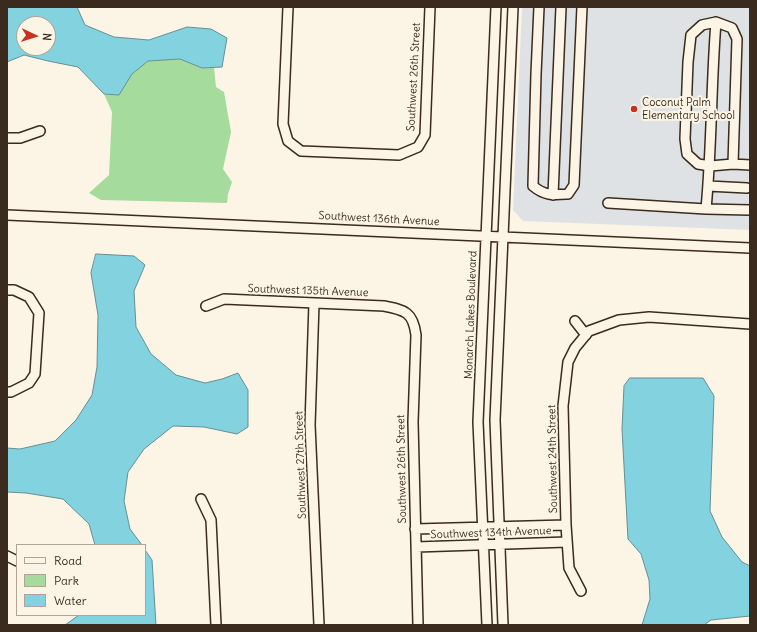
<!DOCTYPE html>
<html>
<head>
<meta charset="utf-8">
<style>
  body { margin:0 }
  #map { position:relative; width:757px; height:632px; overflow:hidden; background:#fcf5e5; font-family:Delius,sans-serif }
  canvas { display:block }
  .frame { position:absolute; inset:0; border:8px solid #3b2a1e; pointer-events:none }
  .legend { position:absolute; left:16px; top:544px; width:130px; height:72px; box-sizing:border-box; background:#fcf5e5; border:1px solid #afa495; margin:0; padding:5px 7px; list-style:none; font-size:12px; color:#3b2a1e }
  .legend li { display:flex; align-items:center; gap:8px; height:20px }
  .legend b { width:20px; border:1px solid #afa495 }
  .north { position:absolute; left:16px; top:16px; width:40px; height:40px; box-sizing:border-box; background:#fcf5e5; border:1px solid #afa495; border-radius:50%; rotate:94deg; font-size:11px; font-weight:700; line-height:16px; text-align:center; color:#3b2a1e }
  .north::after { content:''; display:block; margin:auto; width:14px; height:18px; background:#c8321e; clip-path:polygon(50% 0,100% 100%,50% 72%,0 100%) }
</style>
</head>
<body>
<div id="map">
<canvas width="757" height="632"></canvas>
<div class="frame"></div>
<ul class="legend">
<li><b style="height:5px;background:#fcf5e5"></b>Road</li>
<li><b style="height:11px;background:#a6db9e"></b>Park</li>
<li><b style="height:11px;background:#82d2df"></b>Water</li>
</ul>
<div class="north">N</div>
</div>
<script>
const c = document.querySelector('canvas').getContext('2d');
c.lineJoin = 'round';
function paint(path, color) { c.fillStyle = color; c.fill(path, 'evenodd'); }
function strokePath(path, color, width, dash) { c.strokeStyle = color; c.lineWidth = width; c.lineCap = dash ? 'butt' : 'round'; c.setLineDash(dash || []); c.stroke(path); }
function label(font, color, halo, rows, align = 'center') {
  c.font = font + ' Delius,sans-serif'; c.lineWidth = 4; c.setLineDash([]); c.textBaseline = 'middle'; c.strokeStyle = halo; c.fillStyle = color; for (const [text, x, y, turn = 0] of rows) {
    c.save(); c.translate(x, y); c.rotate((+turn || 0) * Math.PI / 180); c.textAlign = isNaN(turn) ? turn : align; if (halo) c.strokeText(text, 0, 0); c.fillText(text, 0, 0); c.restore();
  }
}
const built = new Path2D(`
  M522 7H750V230L523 221 513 210Z`);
const green = new Path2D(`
  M180 59 202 68H214L216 87 224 92 231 132 223 169 232 182 228 194 227 203 101 200 89 193 109 175 112 112 104 94 119 95 132 74 148 61Z`);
const water = new Path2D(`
  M7 7H77L85 25 114 37 149 40 187 27 211 29 227 38 222 67 202 68 180 59 148 61 132 74 119 95 104 94 78 67 48 61 24 55 7 62ZM24 24H48V48H24Z
  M96 254 134 256 145 265 134 291 136 327 151 354 176 375 205 383 222 379 238 373 248 390V427L237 434 204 427 173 426 144 449 128 472 124 501 130 529 142 545H95L89 524 63 499 26 493 7 492V448L20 449 55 441 76 420 92 395 97 367 98 315 91 273Z
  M630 378H703L714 396 710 511 722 537 742 562 750 566V616L711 620 704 625H642L650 599 649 580 641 554 628 539 622 429 624 386Z
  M145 550 152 560 156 625H65L79 615H145Z`);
const minor = new Path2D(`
  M288 7 283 124 288 141 301 151 399 155 418 147 425 135 430 7
  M539 7 536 74 533 186C545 196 553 195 568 194L574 185 582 7
  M716 22C711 84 712 146 706 209L750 210
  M7 138H20L40 131
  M733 164 737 39 732 28 716 22 702 25 691 35 688 62 685 139 687 154 698 164 710 166 733 164 750 165
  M708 186 747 188
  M553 195 561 7
  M608 203 706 209
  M7 215 750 248
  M7 290H14L29 297 39 313 35 374 29 383 11 392H7
  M314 303 310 425 319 625
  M206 306 224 299 384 306C405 310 413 312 416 335L413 422 418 625
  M575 321 586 335
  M201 499 211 520 216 625
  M415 529 566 525
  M416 547 567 542
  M7 556 17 561
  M581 591 569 568 566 525 563 406 568 362 575 348 589 331 619 320 649 317 750 324
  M487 625 478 422 496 7
  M503 625 495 420 513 7`);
const markers = [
  [634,109,4,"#c8321e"]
];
const streetNames = [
  ["Southwest 26th Street",414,77,-87],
  ["Southwest 136th Avenue",379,219,3],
  ["Southwest 135th Avenue",308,291,2],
  ["Monarch Lakes Boulevard",471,315,-88],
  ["Southwest 24th Street",553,459,-91],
  ["Southwest 27th Street",301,465,-92],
  ["Southwest 26th Street",402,469,-91],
  ["Southwest 134th Avenue",491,533,-2]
];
const poiNames = [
  ["Coconut Palm",642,103],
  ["Elementary School",642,116]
];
paint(built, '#dfe2e4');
paint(green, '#a6db9e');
paint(water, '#82d2df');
strokePath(water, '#668f92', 1);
strokePath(minor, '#3b2a1e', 12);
strokePath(minor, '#fcf5e5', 9);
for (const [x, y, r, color] of markers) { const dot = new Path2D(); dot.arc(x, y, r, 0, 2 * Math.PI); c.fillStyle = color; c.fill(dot); strokePath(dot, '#fcf5e5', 1.5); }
label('11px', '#3b2a1e', '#fcf5e5', streetNames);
label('11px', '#3b2a1e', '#fcf5e5', poiNames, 'left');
</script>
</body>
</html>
